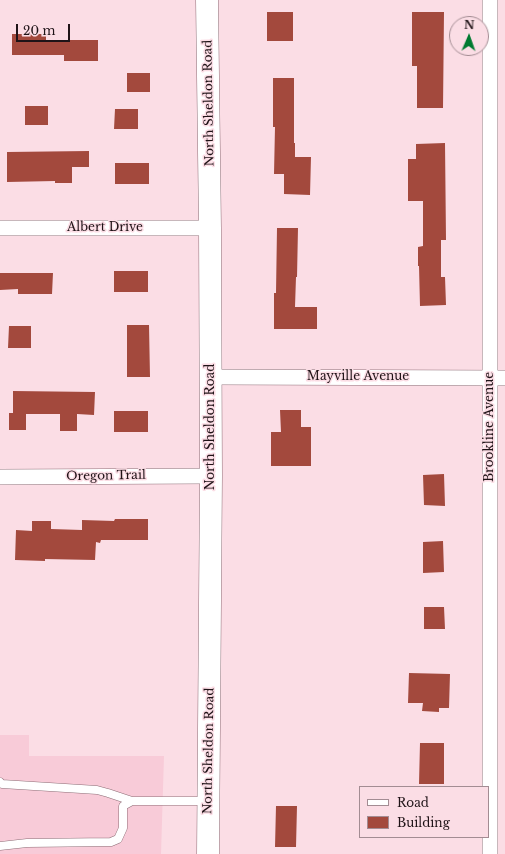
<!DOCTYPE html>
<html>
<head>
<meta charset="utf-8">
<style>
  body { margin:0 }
  #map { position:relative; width:505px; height:854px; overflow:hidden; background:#fbdde5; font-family:"Libre Baskerville",serif }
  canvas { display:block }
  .legend { position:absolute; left:359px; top:786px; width:130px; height:52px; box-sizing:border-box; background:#fbdde5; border:1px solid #a38c93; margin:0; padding:5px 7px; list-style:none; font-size:12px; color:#1f1317 }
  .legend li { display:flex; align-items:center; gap:8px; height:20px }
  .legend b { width:20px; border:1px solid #a38c93 }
  .north { position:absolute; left:449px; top:16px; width:40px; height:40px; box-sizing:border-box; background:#fbdde5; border:1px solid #a38c93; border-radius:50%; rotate:2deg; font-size:11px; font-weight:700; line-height:16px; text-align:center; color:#1f1317 }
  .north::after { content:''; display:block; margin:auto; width:14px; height:18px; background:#007a30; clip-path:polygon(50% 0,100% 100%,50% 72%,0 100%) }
  .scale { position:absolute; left:16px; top:24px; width:54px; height:18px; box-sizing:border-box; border:2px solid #1f1317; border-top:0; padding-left:5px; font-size:12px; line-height:14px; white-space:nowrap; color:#1f1317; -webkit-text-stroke:3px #fbdde5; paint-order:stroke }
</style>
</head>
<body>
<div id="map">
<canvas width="505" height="854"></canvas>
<ul class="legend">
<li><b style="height:5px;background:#fff"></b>Road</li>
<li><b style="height:11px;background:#a3493d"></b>Building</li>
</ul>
<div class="north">N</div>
<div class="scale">20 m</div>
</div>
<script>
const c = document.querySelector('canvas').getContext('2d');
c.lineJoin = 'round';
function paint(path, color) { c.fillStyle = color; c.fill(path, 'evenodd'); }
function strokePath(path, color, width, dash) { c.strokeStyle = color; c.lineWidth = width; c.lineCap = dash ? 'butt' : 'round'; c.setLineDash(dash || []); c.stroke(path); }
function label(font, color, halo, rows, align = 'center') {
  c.font = font + ' "Libre Baskerville",serif'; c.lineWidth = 3; c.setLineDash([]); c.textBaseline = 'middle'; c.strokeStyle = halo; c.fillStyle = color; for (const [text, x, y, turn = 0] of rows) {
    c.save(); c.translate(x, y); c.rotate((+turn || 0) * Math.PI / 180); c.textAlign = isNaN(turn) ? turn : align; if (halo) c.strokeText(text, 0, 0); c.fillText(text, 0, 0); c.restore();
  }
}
const built = new Path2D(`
  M0 735H29V756H164L161 854H0Z`);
const building = new Path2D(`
  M267 12H293V41H267Z
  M412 12H444L443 108H417V66H412Z
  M12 34H46V40H98V61H64V55H12Z
  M127 73H150V92H127Z
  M273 78H294V143H295V157H311L310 195 284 194V174H274L275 127H273Z
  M25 106H48V125H25Z
  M115 109H138V129H114Z
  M445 143 446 240H441V277H445L446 305 420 306 419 266H418V247L423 246V201H408V159H416V144Z
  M89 151V167H72V183H55V181L7 182V152Z
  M115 163H149V184H115Z
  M277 228H298L297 277H296L295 307H317V329H274V293H276Z
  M114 271H148V292H114Z
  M0 273H53L52 294H18V289L0 290Z
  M127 325H149L150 377H127Z
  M9 326H31V348H8Z
  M13 391 95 392 94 415 77 414V431H60V414H26V430H9V413H13Z
  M280 410H301V427H311V466H271V432H281Z
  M114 411H148V432H114Z
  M444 474 445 506 424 505 423 475Z
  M115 519H148V540H101L100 543 96 542 95 560 45 559V561L15 560 16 530 32 531V521H51V529L82 530V520L114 521Z
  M443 541 444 572 423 573V542Z
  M424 607H444L445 629H424Z
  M409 673 450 674 449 708H439V712L422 711 423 703H408Z
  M420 743H444V784H419Z
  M276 806H297L296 847H275Z`);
const service = new Path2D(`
  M0 782 2 784 97 790 108 793 132 801
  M0 846 27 843 111 842 118 839 123 828V806L132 801H208`);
const minor = new Path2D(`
  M490 0V854
  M0 228H210
  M211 377 505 378
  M0 477 211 476`);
const secondary = new Path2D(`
  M207 0 210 228 211 476 208 854`);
const streetNames = [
  ["North Sheldon Road",209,103,-91],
  ["Albert Drive",105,228],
  ["Mayville Avenue",358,377],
  ["North Sheldon Road",211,427,-90],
  ["Brookline Avenue",490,427,-90],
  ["Oregon Trail",106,476,-1],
  ["North Sheldon Road",209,751,-89]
];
paint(built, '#f8cbd8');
paint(building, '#a3493d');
strokePath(service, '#8e6e77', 9);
strokePath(minor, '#8e6e77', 16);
strokePath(secondary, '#8e6e77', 23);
strokePath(service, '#fff', 8);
strokePath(minor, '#fff', 15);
strokePath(secondary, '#fff', 22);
label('12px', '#1f1317', '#fbdde5', streetNames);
</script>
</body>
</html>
